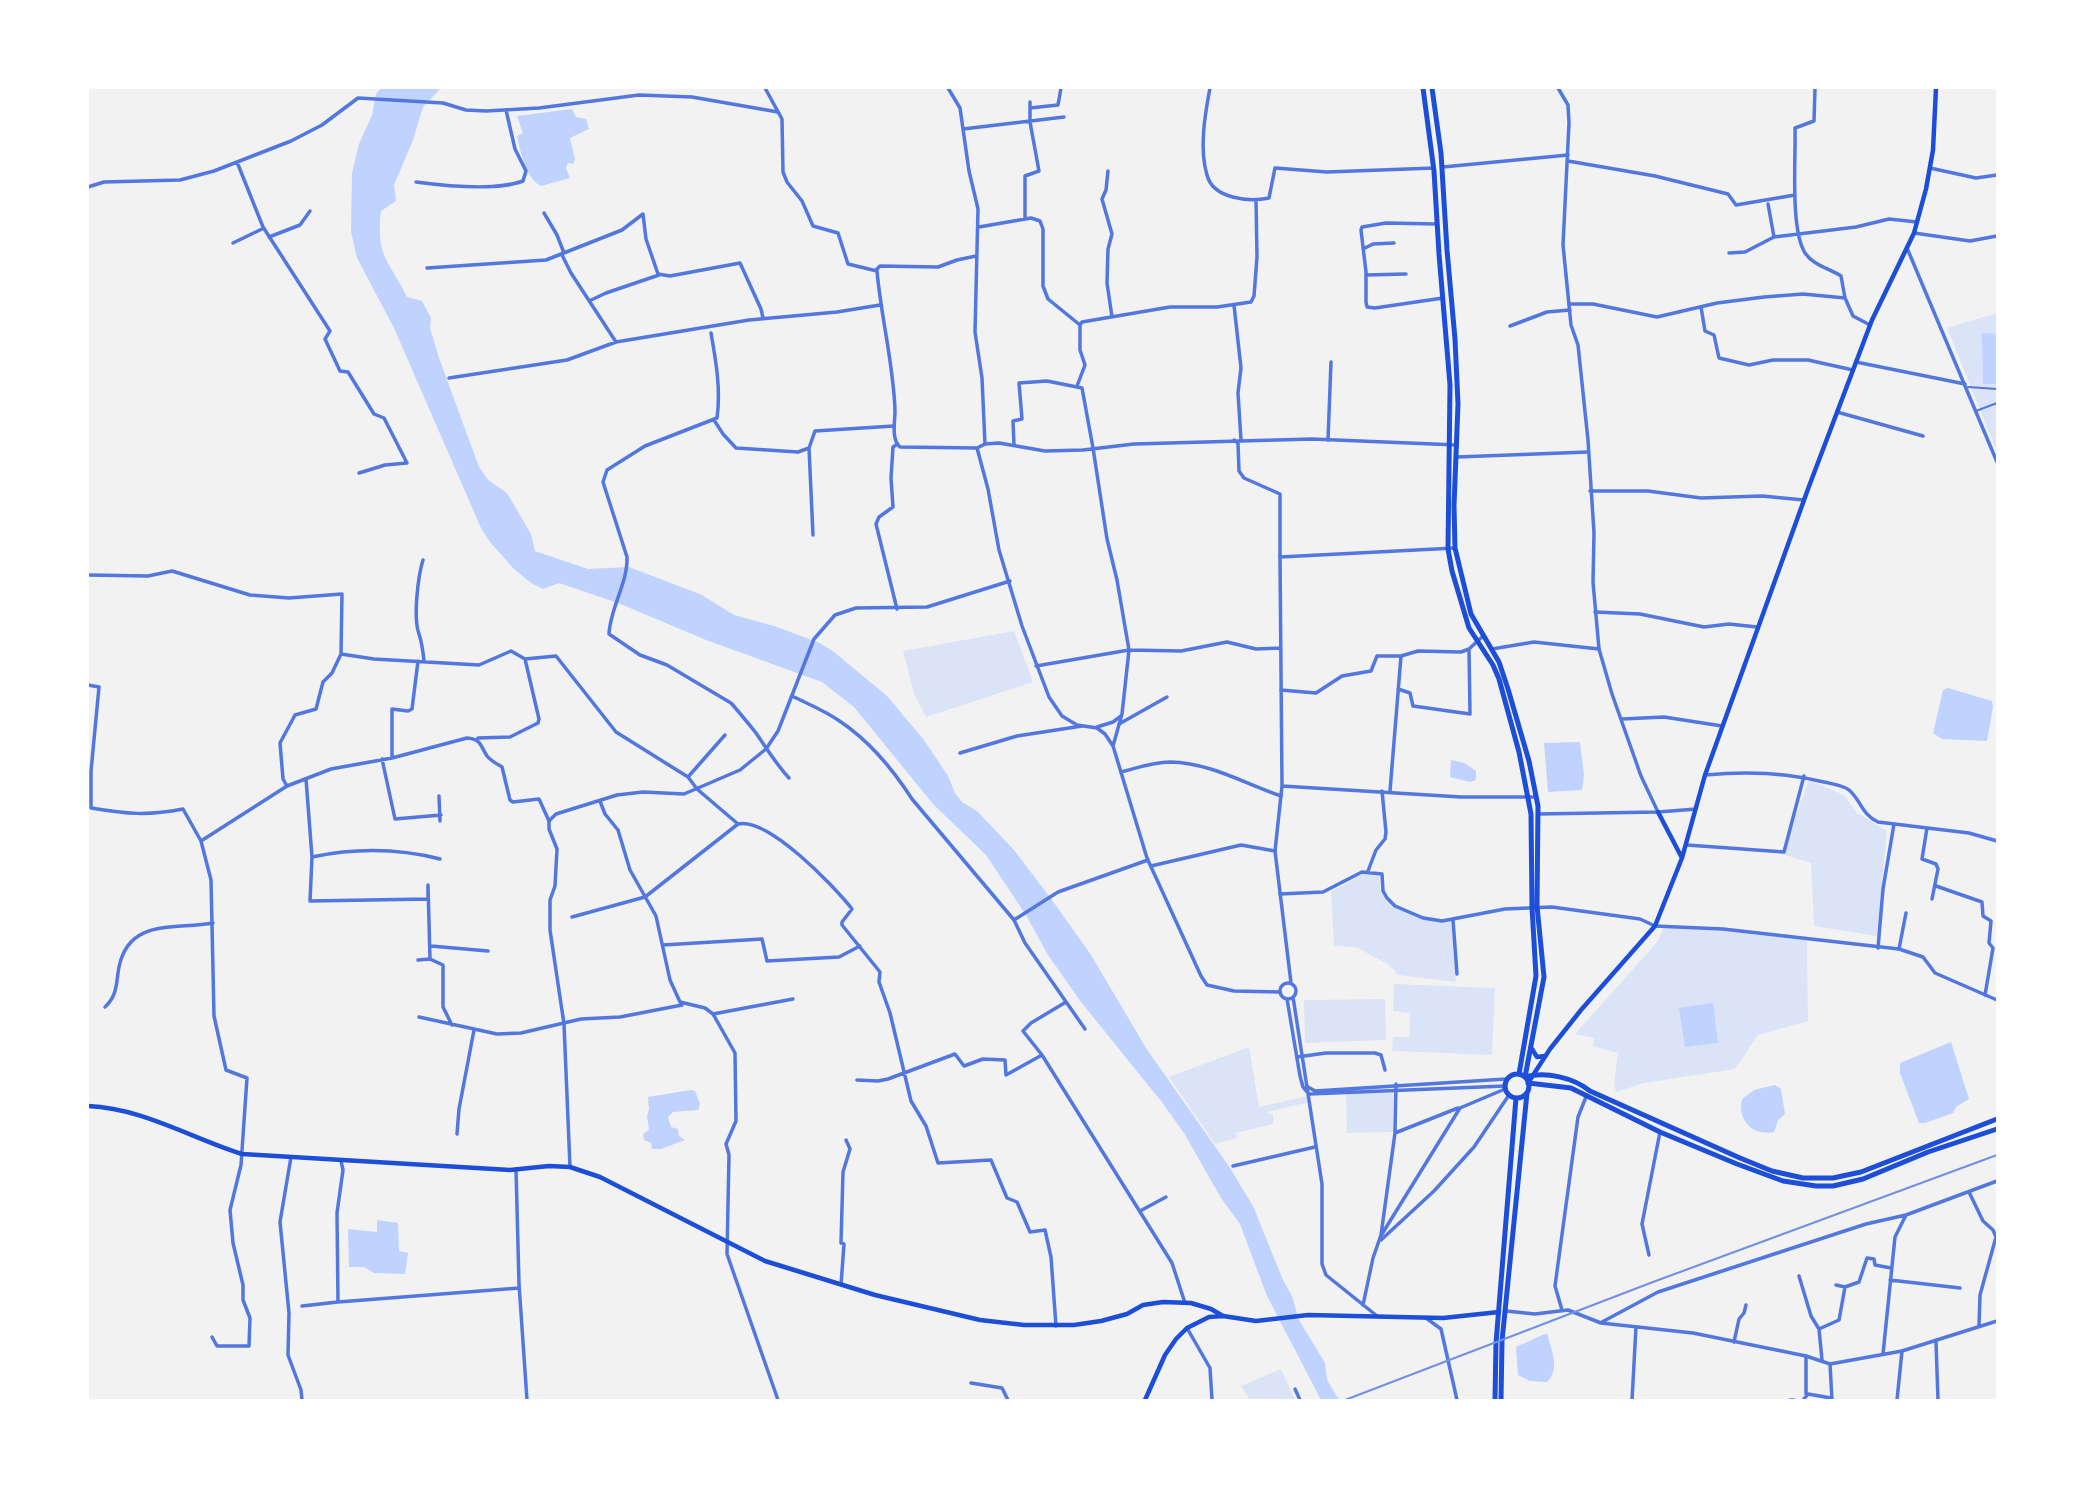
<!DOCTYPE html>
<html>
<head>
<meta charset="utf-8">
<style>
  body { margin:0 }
  #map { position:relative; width:2085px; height:1488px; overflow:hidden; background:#f2f2f2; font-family:"Titillium Web",sans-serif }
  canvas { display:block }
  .frame { position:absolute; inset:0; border:89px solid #fff; pointer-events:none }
</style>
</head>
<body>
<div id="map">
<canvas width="2085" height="1488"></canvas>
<div class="frame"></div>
</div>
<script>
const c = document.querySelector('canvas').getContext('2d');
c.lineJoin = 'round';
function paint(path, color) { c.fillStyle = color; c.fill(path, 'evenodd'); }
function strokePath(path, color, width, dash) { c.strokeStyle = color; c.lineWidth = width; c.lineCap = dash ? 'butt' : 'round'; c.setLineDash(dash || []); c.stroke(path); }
const green = new Path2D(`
  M1997 313V452L1947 328Z
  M1014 631 1033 682 926 717 914 694 903 651Z
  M1809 780 1844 795 1857 813 1887 831 1877 936 1814 926 1811 863 1782 854Z
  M1363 874 1379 876 1381 894C1405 911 1422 917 1451 920L1456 982 1398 975 1389 965 1356 947 1334 946 1331 892Z
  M1664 927 1716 929 1807 940 1808 1021 1758 1035 1735 1069 1644 1083 1616 1092 1614 1083 1618 1053 1593 1046 1594 1038 1575 1034 1658 941Z
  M1394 984 1495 988 1492 1055 1392 1051 1393 1037H1409L1410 1013 1393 1011Z
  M1385 999 1386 1040 1305 1043 1304 1000Z
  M1249 1047 1259 1107 1308 1096 1309 1102 1267 1112 1273 1115V1124L1236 1133 1237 1138 1215 1144 1169 1077Z
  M1393 1092 1394 1132 1347 1133 1346 1093Z
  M1281 1369 1295 1400H1250L1241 1386Z`);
const water = new Path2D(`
  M381 88H441L423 107 413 140 394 185 396 201 381 211C375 256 390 262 407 297L422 301 431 318 430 328 439 358 479 467 488 480 507 493 531 534 535 551 588 569 629 567 702 595 734 615 774 626 820 643 834 652 887 696 924 740 948 776 955 793 962 802 977 811 1014 850 1052 900 1091 955 1146 1048 1230 1168 1253 1206 1283 1280 1292 1296 1299 1320 1325 1363 1327 1380 1339 1400H1321L1267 1296 1240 1224 1221 1198 1184 1133 1161 1101 1081 1002 1048 955 1026 915 986 855 933 804 854 707 822 682 706 640 618 603 559 583 543 589 531 583 513 568 490 542 481 528 394 328 357 258 351 232 352 173 359 144 372 115 376 94Z
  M572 109 576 117 586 119 589 129 570 138 575 159 573 164 568 163 566 168 570 178 541 186C525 177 521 153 517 136L523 133 517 116Z
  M1982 333 1997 334V384H1983Z
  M1948 688 1992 701 1993 707 1987 741 1942 739 1933 733 1943 690Z
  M1580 742 1584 775 1582 790 1548 792 1544 743Z
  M1451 760C1465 763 1464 762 1476 771V780L1470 782 1450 777Z
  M1713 1003 1718 1043 1685 1047 1679 1008Z
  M1951 1042 1969 1099 1956 1107 1953 1113 1925 1123H1919L1900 1073V1063Z
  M1775 1085 1781 1089 1785 1114 1778 1120 1774 1132C1753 1136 1737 1121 1742 1099L1754 1090Z
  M691 1090 695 1091 700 1104 698 1110 673 1112 668 1117 671 1127 678 1129 679 1136 685 1140 661 1149H652L651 1143 644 1140 643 1134 649 1130 647 1116 649 1109 648 1097Z
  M377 1220 398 1223 399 1251 408 1253 405 1274 374 1273 364 1267H349L348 1229 377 1232Z
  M1547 1333C1551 1350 1561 1369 1547 1382L1530 1381 1518 1375 1516 1347Z`);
const service = new Path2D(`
  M1968 387 1997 389
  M1976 411 1997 403`);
const minor = new Path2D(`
  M948 88 960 108 969 171 978 209 975 332 982 378 985 444
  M1210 88C1205 114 1199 149 1207 175 1213 199 1249 202 1269 198L1275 168 1327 172 1434 168
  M1815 88 1814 121 1795 128C1796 158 1790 229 1805 253 1814 266 1829 268 1841 276L1845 298
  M1030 108 1058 105 1061 88
  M963 129 1064 117
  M1568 161 1655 176 1728 194 1736 205 1795 195
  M237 162 263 227 330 331 325 339 340 371 348 372 374 414 384 418 407 463 385 465 359 473
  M1443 167 1568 155
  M1930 168 1976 178 1997 175
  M1108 171 1106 190 1102 199 1112 234 1108 249 1107 283 1112 317
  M416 182C446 186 496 191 523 181L526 171 515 149 506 110
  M88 187 104 182 180 180 214 171 291 141 322 125 358 98 443 103 466 110 486 111 539 108 639 95 692 97 778 112
  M1768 204 1774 237
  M544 213 557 235 564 253
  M1025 218V176L1039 171 1030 122V102
  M1437 224 1386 223 1362 227 1361 230 1366 272V302L1367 307 1375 308 1443 298
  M979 227 1031 218 1040 221 1043 229V286L1048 299 1080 325
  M1914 233 1970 241 1997 236
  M269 237 300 225 310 211
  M233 243 264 228
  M1363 249 1373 244 1394 243
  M1729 253 1745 252 1774 237 1856 227 1889 219 1917 222
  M562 255 571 273 616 342
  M427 268 546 260 622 230 643 214 646 239 658 274 670 276 740 263 761 309 763 318
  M876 270 880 266 938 267 957 260 976 256
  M1366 275 1406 274
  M589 301 606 293 659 275
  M1569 304H1593L1657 317 1717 303 1764 297 1803 294 1845 298 1853 316 1870 325
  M1234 305 1241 368 1238 393 1241 440
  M1701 307 1705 331 1714 335 1719 358 1749 365 1773 360H1808L1853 370
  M1510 326 1547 312 1570 310
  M711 333C716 361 721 390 717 418L645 446 607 470 603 482 627 557C628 583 610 608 609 634L640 655 667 665 731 703C739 712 748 723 756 733 767 749 776 764 789 778
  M1856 362 1965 384
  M449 378 567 360 616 342 749 320 837 312 880 305
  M1077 386 1085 365 1080 350V325L1082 322 1170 307H1217L1251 302 1254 296 1257 257 1256 200
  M1837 412 1923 436
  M714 420 723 434 736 448 798 452 809 448
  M1234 440 1238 443 1239 471 1244 478 1280 494V557
  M1328 440 1331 362
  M896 445 893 447 891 478 893 507 879 517 876 524 897 609
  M1014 445 1013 421 1022 419 1019 383 1047 381 1082 388 1093 448
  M1457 457 1588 452
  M1590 491H1648L1701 498 1762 496 1804 500
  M813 535 809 448 815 431 894 426
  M423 560C418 576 413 618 419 634 422 643 423 651 424 661
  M88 575 148 576 172 571 250 595 289 598 342 594 341 654 374 659 479 665 511 651 525 659 556 656 616 732 688 777 697 789 738 824C768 817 834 886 852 909L842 922V925L880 972 879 982 890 1013 911 1101 926 1126 938 1163 991 1160 1007 1198 1017 1202 1030 1232 1045 1230 1051 1257 1056 1326
  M1595 612 1640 614 1704 627 1729 624 1757 627
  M1492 649 1534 642 1599 649
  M88 685 99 687 91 771V808C127 814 147 816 183 809L201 841
  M1398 689 1410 693 1413 706 1470 714 1469 649
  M1281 690 1316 693 1342 676 1371 671 1377 656H1401L1418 651 1461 652 1469 649 1482 637
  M792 696C808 704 826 711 841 722 869 741 894 771 912 799L1014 920 1025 943 1085 1029
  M1622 719 1664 717 1722 726
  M1119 724 1167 697
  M1097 727 1113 722 1121 716
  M478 738 510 737 538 723 539 719 525 659
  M960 753 1017 736 1082 726
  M392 758V709L408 711 412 709 418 661
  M382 759 395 819 441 815
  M1121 772C1137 768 1153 762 1170 762 1211 763 1243 783 1281 796
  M1705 775C1746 771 1784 772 1824 782 1832 784 1843 785 1849 790 1861 800 1861 814 1878 822L1969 833 1997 841
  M688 777 725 735
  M306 779 312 857 310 901 428 899V885L430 959
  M287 786 283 779 280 743 295 715 316 709 323 682 332 673 341 654
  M1390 791 1401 656
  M439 796 440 821
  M600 801 605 814 618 830 630 870 656 916 670 980 680 1002 705 1008 713 1014 735 1053 736 1121 726 1144 729 1155 727 1254 778 1400
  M1927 828 1922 859 1936 864 1938 869 1932 899
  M1687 845 1784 852 1804 776
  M312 857C355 848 397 848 440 859
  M1151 866 1241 845 1275 851
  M1368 871 1376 850 1385 839 1386 832 1382 791
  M1936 886 1982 902 1983 916 1991 921 1989 943 1993 948 1985 995
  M1280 894 1323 892 1362 872 1382 874 1383 891 1387 898 1395 906 1423 918 1442 921 1505 909 1552 907 1640 919 1655 926
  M572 917 645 897 738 824
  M1014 920 1058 892 1148 860
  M1453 920 1457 974
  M663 945 762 939 767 961 839 957 860 946
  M431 946 488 951
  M1878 948 1883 889 1894 824
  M1899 949 1906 913
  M418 960 430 959 443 965V1007L452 1025
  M1066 1002 1031 1023 1023 1031 1042 1055 1172 1263 1185 1303
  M105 1007C118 995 116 982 119 967 129 918 174 930 213 923
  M713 1014 793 999
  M419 1017 497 1034 521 1033 581 1019 620 1017 682 1005
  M1297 1057 1326 1053H1375L1381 1055 1385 1070
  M857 1080 878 1081 888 1079 955 1054 964 1066 983 1059 1005 1060 1006 1075 1042 1055
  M1395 1133 1458 1108
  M457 1134 459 1109 474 1030
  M291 1157 280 1222 289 1313 288 1355 301 1390 302 1400
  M1233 1166 1315 1147
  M516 1169 519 1284 527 1400
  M1969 1192 1983 1221 1993 1230 1996 1237 1980 1295 1979 1326
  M1140 1211 1166 1197
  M1382 1234 1460 1108 1505 1089
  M1381 1240 1434 1191 1474 1147 1509 1095
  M1649 1255 1642 1224 1660 1132
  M1799 1276 1811 1316 1819 1329 1822 1360
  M1890 1280 1960 1288
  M841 1285 844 1244 841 1243 843 1172 850 1149 846 1140
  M1836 1285 1845 1287 1859 1282 1867 1258 1874 1259 1875 1265 1891 1268
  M338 1302 519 1288
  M1363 1305 1373 1258 1381 1235 1395 1133 1396 1084
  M302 1306 338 1302 337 1213 343 1170 341 1161
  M1562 1310 1555 1286 1578 1117 1586 1097
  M1602 1322 1658 1292 1866 1224 1906 1215 1997 1181
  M1187 1328 1210 1368 1212 1400
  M1819 1329 1839 1320 1845 1287
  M212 1337 217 1346H249L250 1318 243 1300V1285L233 1243 230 1210 241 1165 247 1078 226 1070 214 1016 211 880 201 841 287 786 331 769 392 758 467 738C481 739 480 745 487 756 491 761 497 764 502 767L510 800 513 802 539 799 549 821
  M1734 1342 1739 1319 1744 1313 1746 1305
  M1936 1342 1938 1400
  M1883 1354 1895 1237 1906 1215
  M1830 1364 1832 1400
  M971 1383 1002 1388 1008 1400
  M1295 1389 1300 1400
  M1806 1394V1356
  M1632 1400 1636 1327
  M1790 1400H1794
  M1803 1400 1808 1394 1831 1398
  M1897 1400 1902 1351`);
const tertiary = new Path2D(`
  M765 88 782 119 783 172 787 182 802 201 813 226 838 233 848 264 877 271C881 317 894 367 895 411 895 422 891 439 900 447L977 448 985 444 999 443 1045 451 1083 450 1134 444 1312 439 1457 445
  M1558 88 1568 105 1569 123 1563 245 1571 325 1578 345 1588 440 1594 533 1593 582 1599 649 1612 694 1641 776 1658 812
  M1907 248 1997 462
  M977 448 988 489 999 550 1022 626 1049 697 1062 716 1077 725 1097 728 1105 734 1113 746 1147 858 1201 976 1207 985 1234 991 1280 992
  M1093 448 1107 539 1117 580 1129 650 1122 714 1113 746
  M1036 666 1129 650 1181 651 1227 642 1256 649 1281 648
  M1282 786 1461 797H1536
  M1538 814 1658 812 1696 809
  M1655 926 1723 929 1899 949 1923 957 1935 973 1997 1000
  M1280 991a8 8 0 1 1 16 0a8 8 0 1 1-16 0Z
  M1291 983 1275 851 1282 786 1280 557 1455 548
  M1293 997 1322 1184V1264L1326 1275 1377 1316
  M1287 999 1300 1076 1303 1087 1309 1094 1505 1086
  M1308 1087 1315 1091 1506 1079
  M570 1167 564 1024 550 930V900L555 886 557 849 549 829V821L556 814 617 795 643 792 684 794 740 770 766 749 778 731 814 639 835 615 856 608 927 607 1010 581
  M1506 1311 1535 1314 1568 1310 1601 1323 1693 1333 1806 1356 1830 1364 1902 1351 1997 1321
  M1426 1318 1441 1329
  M1441 1329 1457 1400`);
const secondary = new Path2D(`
  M1658 812 1682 858
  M1532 1049 1537 1057 1545 1056
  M1528 1083 1550 1049 1581 1010 1655 926 1682 858 1705 775 1808 489 1872 320 1914 233 1926 189 1933 150 1936 88
  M88 1106C142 1108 191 1138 242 1154L510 1170 549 1166 570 1167 600 1177 765 1261 875 1295 980 1320 1024 1325H1074L1101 1321 1127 1314 1143 1305 1163 1302 1191 1303 1211 1309 1223 1316
  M1145 1400 1165 1355 1176 1339 1187 1328 1209 1317 1223 1316 1256 1321 1308 1315 1443 1318 1499 1312`);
const trunk = new Path2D(`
  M1423 88 1434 171 1439 254 1450 385 1448 549 1452 571 1469 628 1493 665 1499 679 1519 752 1531 814 1532 907 1536 976 1519 1074
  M1432 88 1441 153 1447 250 1455 339 1458 404 1454 506 1455 548 1471 614 1499 662 1508 689 1529 761 1538 806 1537 906 1544 977 1525 1077C1546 1071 1574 1078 1590 1091L1740 1158 1772 1171 1803 1178H1833L1861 1172 1997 1119
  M1505 1086a12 12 0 1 1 24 0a12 12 0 1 1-24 0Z
  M1528 1083 1571 1088 1660 1132 1737 1164 1783 1181 1816 1186H1833L1863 1179 1928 1152 1997 1129
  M1495 1400 1496 1343 1516 1098
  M1501 1400 1502 1341 1527 1093`);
const rail = new Path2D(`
  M1345 1400 1653 1282 1997 1155`);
paint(green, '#dbe4f7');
paint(water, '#bfd3fe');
strokePath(service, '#5277de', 2);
strokePath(minor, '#5277de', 3.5);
strokePath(tertiary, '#5277de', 3.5);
strokePath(secondary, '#1d4ed8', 4.5);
strokePath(trunk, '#1d4ed8', 5);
strokePath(rail, '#7290e2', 2);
</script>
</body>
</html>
